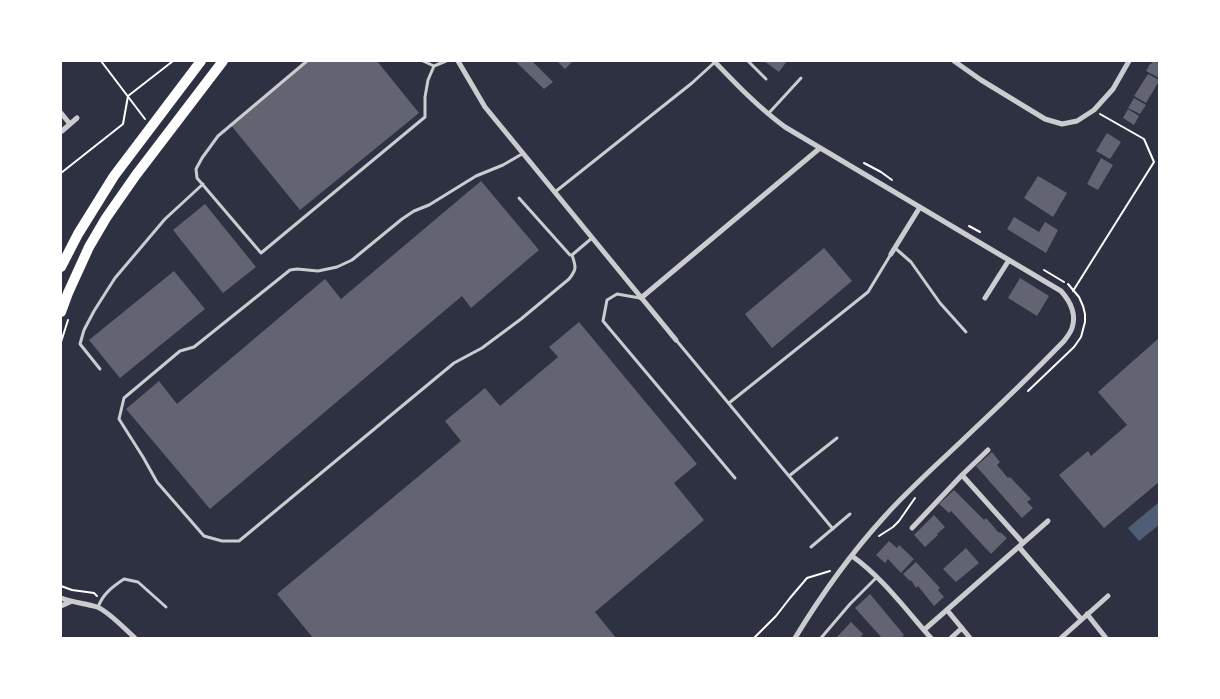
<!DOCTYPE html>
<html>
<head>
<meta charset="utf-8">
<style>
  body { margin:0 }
  #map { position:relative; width:1220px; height:699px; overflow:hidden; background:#2d3142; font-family:Lora,serif }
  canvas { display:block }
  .frame { position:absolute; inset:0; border:62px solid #fff; pointer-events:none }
</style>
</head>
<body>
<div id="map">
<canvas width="1220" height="699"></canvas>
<div class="frame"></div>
</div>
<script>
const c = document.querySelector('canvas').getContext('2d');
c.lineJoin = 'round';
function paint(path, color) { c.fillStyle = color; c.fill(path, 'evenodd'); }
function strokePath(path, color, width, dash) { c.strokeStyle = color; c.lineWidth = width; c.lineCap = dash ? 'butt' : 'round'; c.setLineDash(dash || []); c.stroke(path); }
const water = new Path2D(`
  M1159 502V525L1139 541 1128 528Z`);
const building = new Path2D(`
  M308 61H377L419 113 300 210 230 124Z
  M515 61H532L553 82 544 89Z
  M557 61H573L565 69Z
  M764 61H787L779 72Z
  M1153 61 1159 63V78L1146 71 1150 64H1151Z
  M1148 74 1159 80V81L1146 103 1134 96Z
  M1134 98 1146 105 1140 114 1128 108Z
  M1128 109 1139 116 1134 125 1123 118Z
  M1107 133 1121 142 1110 159 1096 151Z
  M1101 158 1113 165 1098 190 1087 184Z
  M1038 176 1067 193 1053 217 1024 198Z
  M481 181 539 250 471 308 462 296 210 509 126 409 159 381 177 404 325 279 341 299Z
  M205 204 256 267 223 293 173 230Z
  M1014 217 1039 232 1045 222 1058 230 1046 253 1007 229Z
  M824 248 852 281 772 348 745 314Z
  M174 271 205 309 120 378 89 340Z
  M1020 278 1049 296 1037 316 1008 298Z
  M579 322 697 464 674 483 704 520 595 612 616 638H313L277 594 461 441 445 421 485 388 500 406 558 357 549 347Z
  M1159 338V482L1104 528 1059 475 1088 451 1091 456 1127 425 1098 392Z
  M992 452 1000 462 997 465 1008 478 1010 477 1031 499 1027 502 1033 508 1022 518 976 466Z
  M954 490 984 520 986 518 999 533 1000 532 1007 538 991 554 951 511 949 513 939 504Z
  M934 515 945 527 937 534 938 535 925 547 914 535Z
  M889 541 897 548 899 545 914 559 901 573 888 559 885 563 876 555Z
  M966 548 979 563 956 582 943 569Z
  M916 562 940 588 938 590 944 597 934 606 918 586 916 588 911 580 910 581 903 574Z
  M870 594 904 635 901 638H882L855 608Z
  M851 622 863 634 860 638H836Z`);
const path = new Path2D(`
  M101 61 145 119
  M864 163 881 172 892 180
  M61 173 123 124 128 96 173 61
  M969 226 980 232
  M1044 270 1064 282
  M1073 291 1154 162 1144 139 1100 114
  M61 342 68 320
  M1028 391 1074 347 1081 337 1085 322V314L1083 306 1079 297 1068 284
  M879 536 893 527 899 521 915 498
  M61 586 72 590 94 593 97 596
  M754 638 776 616 790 598 807 578 830 571`);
const service = new Path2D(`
  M307 61 218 136 202 158 196 169 197 178 261 253 425 117V97L428 80 434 66 446 61
  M423 61 434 66
  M748 61 766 79
  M768 114 801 78
  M522 154 503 165 476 176 429 205 414 211 402 219 352 260 337 267 318 271 297 269 290 270 194 347 180 351 124 398 119 419 143 457 157 482 204 536 222 541H239L454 363 482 348 521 319 569 279C577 269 576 267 572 255
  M555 192 692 83 715 62
  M519 198 570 255H572L592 238
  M895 248 911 262 940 303 966 332
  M640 298 617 294 607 300 603 321 735 478
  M676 340 833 529
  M100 369 80 344 84 330 94 311 115 278 165 219 203 184
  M729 403 868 292 891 254
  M789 476 837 438
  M811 547 850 514
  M98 607C103 594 112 587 124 579L138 582 166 607
  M821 638 850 604 877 577`);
const minor = new Path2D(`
  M458 61 485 107 676 340
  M714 61C737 85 759 108 785 127L1061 291C1070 301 1077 313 1072 328 1071 332 1067 337 1064 341 1033 373 1001 404 969 434 941 461 911 487 885 516 853 551 820 597 795 638
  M954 61 981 80 1045 119 1062 124 1077 121 1094 110 1113 89 1129 61
  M61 113 70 124
  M62 131 77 118
  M891 254 920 207
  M641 298 820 148
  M985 298 1009 260
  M962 475 1023 543
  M912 528 962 475 988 450
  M1019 547 1081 619
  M852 556C883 578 906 610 931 638
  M61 598C73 603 85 603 97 607 108 611 125 629 135 638
  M61 606 70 602
  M947 610 970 638
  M1087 614 1106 638
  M924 630 1048 521
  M951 638 962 628
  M1061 638 1108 596`);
const primary = new Path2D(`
  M61 267 78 234 114 176 201 61
  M61 312 68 293 89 247 106 218 136 175 223 61`);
paint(water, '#4f5d75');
paint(building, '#626471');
strokePath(path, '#fff', 2);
strokePath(service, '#caccd0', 3);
strokePath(minor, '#caccd0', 5);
strokePath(primary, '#fff', 10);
</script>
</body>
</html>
